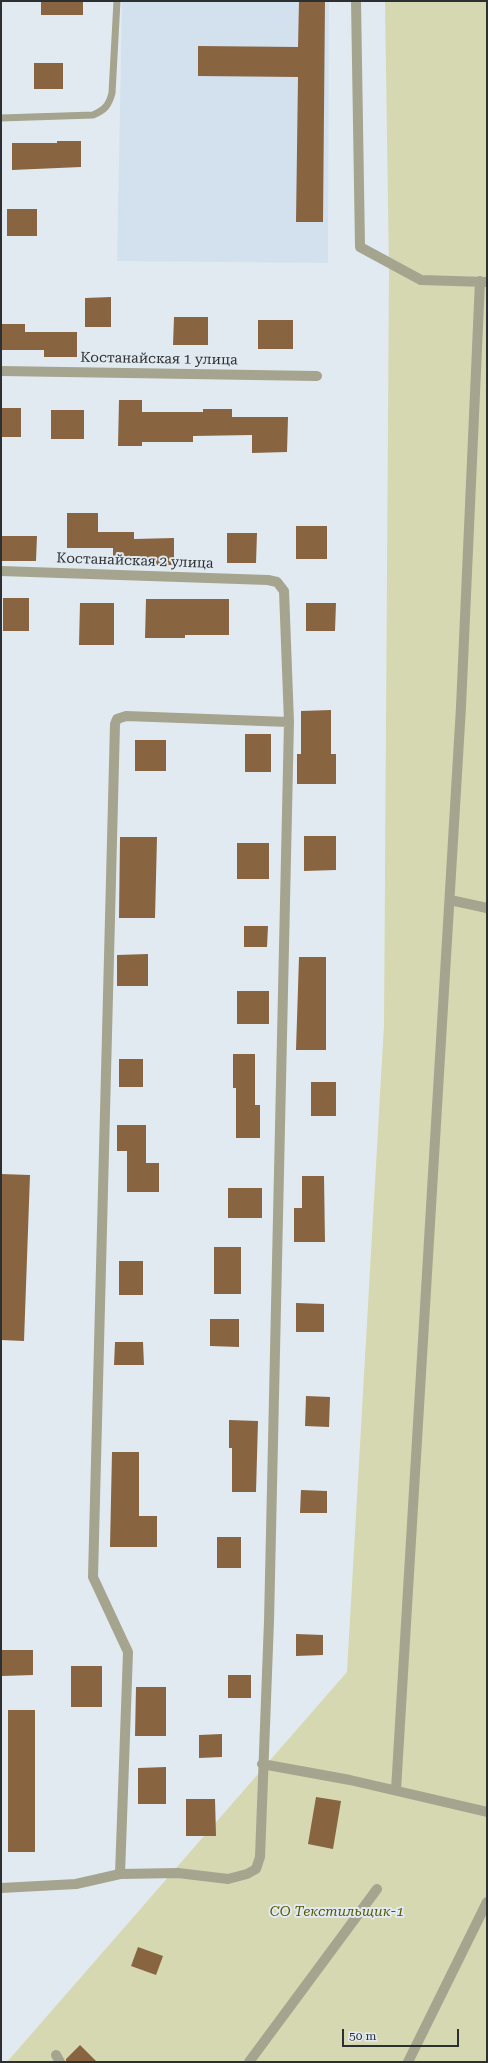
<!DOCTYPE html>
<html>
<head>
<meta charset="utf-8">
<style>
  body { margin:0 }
  #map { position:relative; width:488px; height:2063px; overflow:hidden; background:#e2eaf1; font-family:"Roboto Serif",serif }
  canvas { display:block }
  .frame { position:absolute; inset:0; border:2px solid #2d3033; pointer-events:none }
  .scale { position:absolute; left:342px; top:2029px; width:117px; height:18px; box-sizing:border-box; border:2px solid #2d3033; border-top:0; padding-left:5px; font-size:12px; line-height:14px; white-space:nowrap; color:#2d3033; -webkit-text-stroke:3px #e2eaf1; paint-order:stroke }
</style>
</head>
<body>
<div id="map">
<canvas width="488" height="2063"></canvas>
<div class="frame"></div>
<div class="scale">50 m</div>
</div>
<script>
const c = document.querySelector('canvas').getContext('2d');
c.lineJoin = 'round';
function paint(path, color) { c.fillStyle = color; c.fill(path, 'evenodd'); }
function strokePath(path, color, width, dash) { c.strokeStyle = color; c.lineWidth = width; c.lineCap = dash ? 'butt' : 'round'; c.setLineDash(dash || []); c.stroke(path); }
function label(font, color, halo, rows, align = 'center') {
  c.font = font + ' "Roboto Serif",serif'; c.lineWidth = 4; c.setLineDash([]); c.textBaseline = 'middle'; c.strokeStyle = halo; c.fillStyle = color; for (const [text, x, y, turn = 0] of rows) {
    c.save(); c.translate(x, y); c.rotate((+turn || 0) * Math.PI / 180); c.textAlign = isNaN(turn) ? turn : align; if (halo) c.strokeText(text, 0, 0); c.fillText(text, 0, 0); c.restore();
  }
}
const built = new Path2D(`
  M122 1H329L328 263 117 261Z`);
const green = new Path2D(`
  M385 1H487V2062H7L347 1672 384 1025 389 271Z`);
const building = new Path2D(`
  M41 1H83V15H41Z
  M299 1H325L323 222H296L298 77 198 76V46L298 47Z
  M34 63H63V89H34Z
  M57 141H81V167L12 170V143H57Z
  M7 209H37V236H7Z
  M111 297V327H85V298Z
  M174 317H208V345H173Z
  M258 320H293V349H258Z
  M1 324H25V332H77V357H44V350H1Z
  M119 400H142V412H203V409H232V417H288L287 452 252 453V435L193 436V442H142V446H118Z
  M1 408H21V437H1Z
  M51 410H84V439H51Z
  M67 513H98V532H134V539L174 538V565H152V558H113V548H67Z
  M296 526H327V559H296Z
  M227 533H257L256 563H227Z
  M1 536H37L36 561H1Z
  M3 598H29V631H3Z
  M146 599H229V635H185V638H145Z
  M80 603H114V645H79Z
  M306 603H336L335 631H306Z
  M331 710V754H336V784H297V754H301V711Z
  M245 734H271V772H245Z
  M135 740H166V771H135Z
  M304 836H336V870L304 871Z
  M120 837H157L155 918H119Z
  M237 843H269V879H237Z
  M244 926H268L267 947H244Z
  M148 954V986H117V955Z
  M299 957H326V1050H296Z
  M237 991H269V1024H237Z
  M233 1054H255V1105H260V1138H236V1088H233Z
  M119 1059H143V1087H119Z
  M311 1082H336V1116H311Z
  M117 1125H146V1163H159V1192H127V1151H117Z
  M1 1174 30 1175 24 1341 1 1340Z
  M302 1176H324L325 1242H294V1208H302Z
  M228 1188H262V1218H228Z
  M214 1247H241V1294H214Z
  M119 1261H143V1295H119Z
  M296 1303 324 1304V1332H296Z
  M210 1319H239V1347L210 1346Z
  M115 1342H143L144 1365H114Z
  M306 1396 330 1397 329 1427 305 1426Z
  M229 1420 258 1421 256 1492H232V1448H229Z
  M112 1452H139V1516H157V1547H110Z
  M301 1490 327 1491V1513H300Z
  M217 1537H241V1568H217Z
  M296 1634 323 1635V1655L296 1656Z
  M2 1650H33V1675L2 1676Z
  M71 1666H102V1707H71Z
  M228 1675H251V1698H228Z
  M136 1687H166V1736H135Z
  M8 1710H35V1852H8Z
  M222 1734V1757L199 1758V1735Z
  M166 1767V1804H138V1768Z
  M316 1797 341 1801 333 1849 308 1844Z
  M186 1799H215L216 1836H186Z
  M138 1947 163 1956 156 1975 131 1966Z
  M80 2045 97 2062H66V2059Z`);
const service = new Path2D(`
  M1 118 93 115C105 110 109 105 112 93L117 1`);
const minor = new Path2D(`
  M356 1 360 247 421 280 486 282
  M1 371 317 376
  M1 571 268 580 277 582 284 591 289 722 269 1621 260 1857 256 1869 247 1874 228 1879 178 1873 120 1874 76 1884 1 1888
  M450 900 487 908
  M262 1764 350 1780 487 1812
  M396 1790 461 707 480 281
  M120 1874 128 1652 93 1577 115 724 117 719 126 716 289 722
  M56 2055 60 2062
  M249 2062 377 1889
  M408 2062 487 1902`);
const streetNames = [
  ["Костанайская 1 улица",159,359,1],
  ["Костанайская 2 улица",135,561,2]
];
const parkNames = [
  ["СО Текстильщик-1",337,1912]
];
paint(built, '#d3e1ee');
paint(green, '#d5d8b1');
paint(building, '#886441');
strokePath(service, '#a5a48e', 7);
strokePath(minor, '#a5a48e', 10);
label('14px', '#2d3033', '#e2eaf1', streetNames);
label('italic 14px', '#585800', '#e2eaf1', parkNames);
</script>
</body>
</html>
